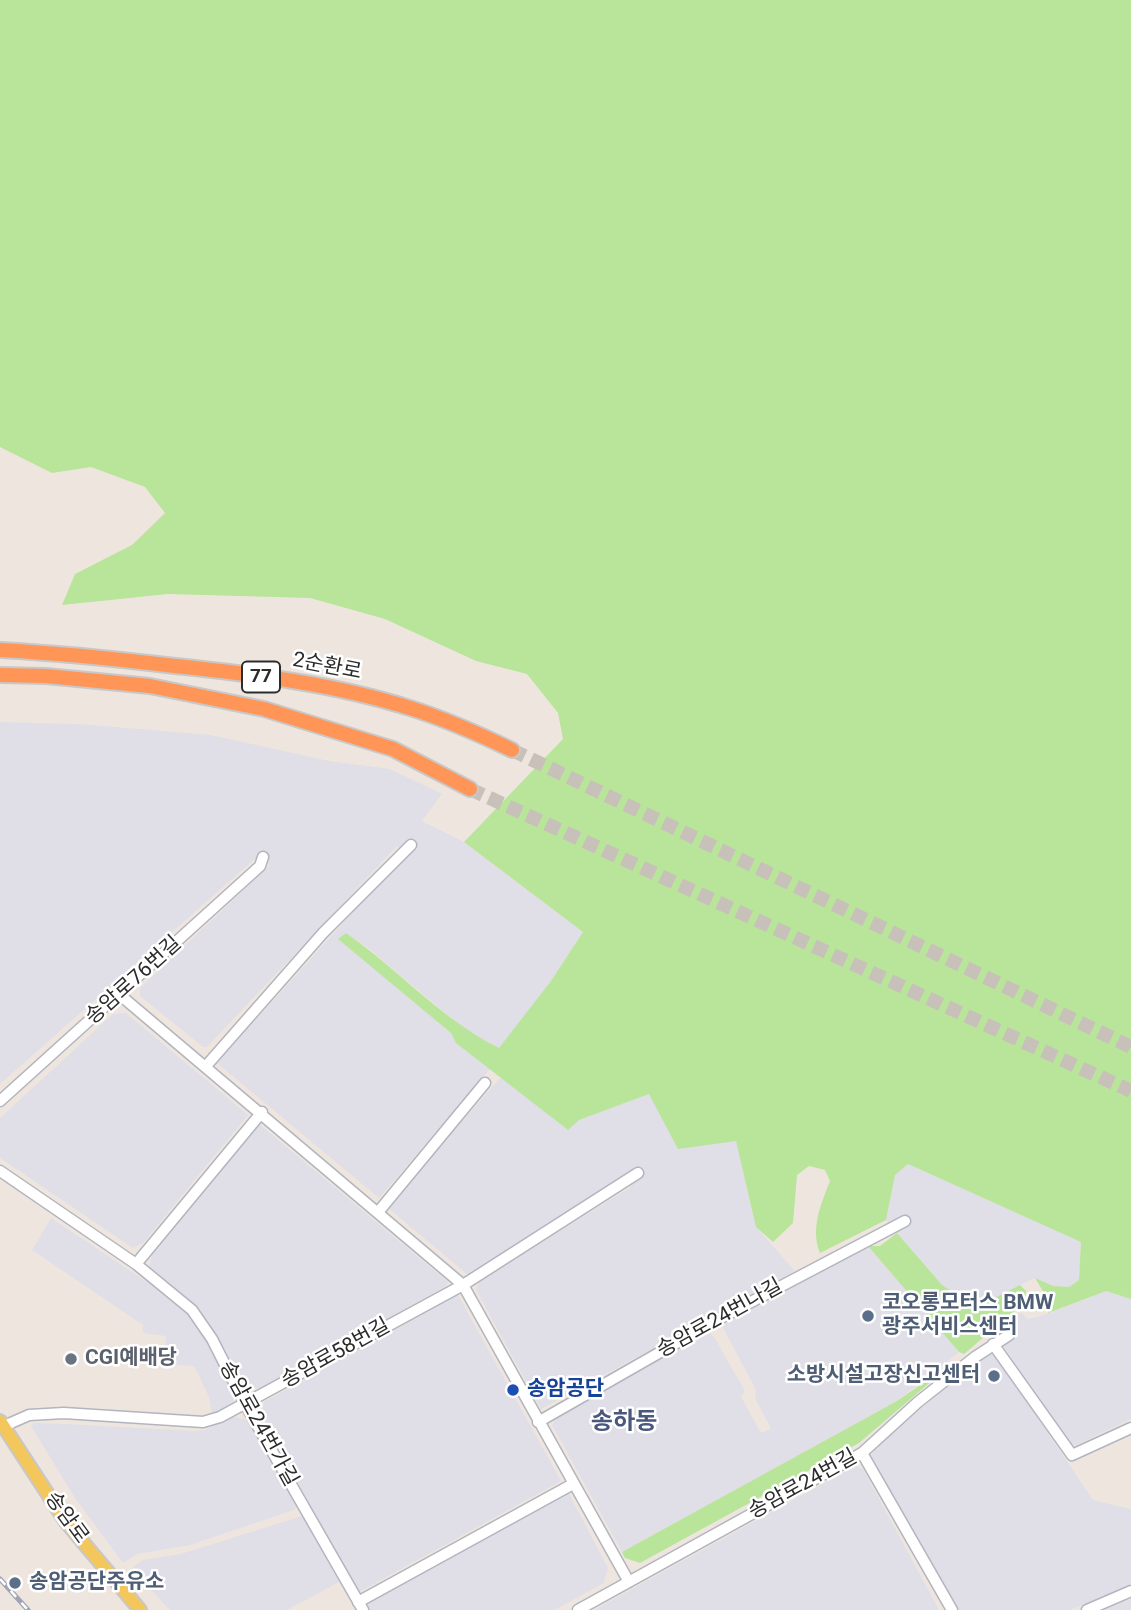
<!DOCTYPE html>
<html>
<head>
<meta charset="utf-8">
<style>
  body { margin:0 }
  canvas { display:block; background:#eee6de }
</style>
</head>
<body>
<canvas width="1131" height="1610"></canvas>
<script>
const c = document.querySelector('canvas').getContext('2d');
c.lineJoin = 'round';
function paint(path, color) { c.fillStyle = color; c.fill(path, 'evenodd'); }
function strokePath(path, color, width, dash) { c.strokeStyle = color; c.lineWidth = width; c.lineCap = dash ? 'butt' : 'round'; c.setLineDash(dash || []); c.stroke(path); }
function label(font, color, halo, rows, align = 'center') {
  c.font = font + ' Roboto,"Noto Sans KR",sans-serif'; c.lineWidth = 5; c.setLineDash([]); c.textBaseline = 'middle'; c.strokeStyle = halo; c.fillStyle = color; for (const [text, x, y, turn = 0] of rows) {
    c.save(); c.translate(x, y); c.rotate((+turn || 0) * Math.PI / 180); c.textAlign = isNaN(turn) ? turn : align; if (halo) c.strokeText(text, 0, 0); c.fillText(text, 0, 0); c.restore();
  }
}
const industrial = new Path2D(`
  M0 722 79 724 211 735 329 761 390 769 442 794 422 821 464 842 583 932 551 981 499 1049 462 1027 368 948 346 933 339 939 451 1033 456 1043 490 1069 379 1198 217 1063 406 853 397 846 207 1047H203L140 996V988L269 866 266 849 0 1084Z
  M126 1013 248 1115 143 1243 133 1248 0 1158V1118L113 1014Z
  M501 1077 568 1130 579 1120 649 1094 736 1140 756 1227 795 1271 541 1409 476 1290 479 1281 631 1187 626 1178 468 1275 387 1207Z
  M259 1124 448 1282 446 1286 260 1389 244 1385 197 1306 149 1266 153 1252Z
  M908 1164 1081 1242 1079 1280 1069 1287 1053 1286 1035 1278 991 1300 971 1304 942 1285 886 1220 895 1175Z
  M51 1218 177 1302 193 1320 234 1391 233 1407 212 1415 209 1397 194 1366 164 1364 166 1336 143 1333V1325L32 1250Z
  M868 1246 959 1352 897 1401 622 1552 552 1425 559 1415 708 1332 714 1337 745 1391 741 1397 761 1433 771 1429 755 1398 756 1390 721 1324Z
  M1106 1291 1131 1299V1419L1076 1445 1068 1444 993 1330 1014 1313H1022L1028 1319 1044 1315Z
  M458 1295 561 1481 359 1592 261 1416 264 1402Z
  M990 1355 996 1356 1093 1500 1131 1509V1584L1070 1610H957L870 1456 883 1441 970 1367Z
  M231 1416 250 1421 297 1505 294 1510 190 1545 137 1554 123 1563 75 1498 31 1426 34 1423 66 1424 194 1431 205 1430Z
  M855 1466 863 1469 939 1610H594Z
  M568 1492 608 1568 604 1583 554 1610H369L365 1602Z
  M302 1516 339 1582 287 1610H170L131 1569 142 1560 181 1554Z
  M1131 1596V1610H1098Z`);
const green = new Path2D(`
  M0 0H1131V1299L1106 1291 1048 1313 1047 1298 1035 1278 1053 1286 1069 1287 1079 1280 1081 1242 908 1164 895 1175 886 1220 820 1253C810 1229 821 1204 830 1181L825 1170 809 1166 797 1175 793 1223 773 1242 756 1227 736 1141 678 1149 649 1094 579 1120 568 1130 456 1043 451 1033 338 939 346 933C398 969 442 1020 499 1048L551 981 583 932 464 842 563 739 558 713 527 674 476 661 385 619 310 598 168 594 62 605 75 574 132 545 165 513 145 487 91 467 52 473 0 447Z
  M897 1233 942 1285 971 1304 991 1300 1020 1285 1026 1291 1024 1303 964 1354 959 1352 868 1246H880Z
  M943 1369 941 1373 859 1443 640 1563 625 1558 622 1552 897 1401Z`);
const highwayTunnel = new Path2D(`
  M512 750 1131 1047
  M470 789 1131 1091`);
const minor = new Path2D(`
  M120 995 463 1285 629 1582
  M206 1066 323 933 411 845
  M0 1101 260 866 263 857
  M0 1171 136 1264 192 1310 212 1339 245 1404 363 1610
  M379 1211 485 1083
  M136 1264 262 1112
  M993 1344 1072 1455 1131 1428
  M538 1422 713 1322 905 1221
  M4 1426 29 1415 64 1413 203 1422 220 1417 463 1285 638 1173
  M862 1453 952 1610
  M358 1602 573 1484
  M578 1610 862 1453 918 1402 975 1357 1009 1335
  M1087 1610 1131 1591`);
const major = new Path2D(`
  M0 1421 66 1522 140 1610`);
const highway = new Path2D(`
  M0 650C58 653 116 659 175 666 253 674 334 684 410 708 445 719 479 734 512 750
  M0 675 46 676 150 686 264 709 393 749 470 789`);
const rail = new Path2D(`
  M0 1579 28 1610`);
const markers = [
  [868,1316,7,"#5c6f8a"],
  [71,1359,7,"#6b7280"],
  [994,1376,7,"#5c6f8a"],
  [513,1390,7,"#1a4fb4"],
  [15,1583,7,"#5c6f8a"]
];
const shields = [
  [261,677,38]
];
const shieldNames = [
  ["77",261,677]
];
const streetNames = [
  ["2순환로",327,667,11],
  ["송암로76번길",134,981,-42],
  ["송암로24번나길",720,1319,-29],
  ["송암로58번길",336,1354,-29],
  ["송암로24번가길",258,1424,61],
  ["송암로24번길",803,1485,-29],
  ["송암로",66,1518,54]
];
const serviceNames = [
  ["코오롱모터스 BMW",882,1304],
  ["광주서비스센터",882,1328],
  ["소방시설고장신고센터",980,1376,"right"],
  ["송암공단주유소",29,1583]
];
const worshipNames = [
  ["CGI예배당",85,1359]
];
const transitNames = [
  ["송암공단",527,1390]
];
const quarterNames = [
  ["송하동",624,1423]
];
paint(industrial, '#e0dee6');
paint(green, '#b8e599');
strokePath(highwayTunnel, '#c7c1ba', 14, [14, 7]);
strokePath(minor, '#b2b5bf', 13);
strokePath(major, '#c8c8c8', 16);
strokePath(highway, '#c8c8c8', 18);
strokePath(minor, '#fff', 10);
strokePath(major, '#f4c75c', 12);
strokePath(highway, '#ff9557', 14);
strokePath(rail, '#a0a5b6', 5);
strokePath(rail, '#fff', 2.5, [8]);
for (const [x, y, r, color] of markers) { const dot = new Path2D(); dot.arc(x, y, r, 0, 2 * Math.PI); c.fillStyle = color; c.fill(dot); strokePath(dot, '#fff', 2.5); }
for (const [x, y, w] of shields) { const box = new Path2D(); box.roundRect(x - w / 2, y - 15.5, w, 31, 5); c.fillStyle = '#fff'; c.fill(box); strokePath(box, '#2c2c2c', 2); }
label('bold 19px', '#2c2c2c', null, shieldNames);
label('21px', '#2c2c2c', '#fff', streetNames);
label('bold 21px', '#4e5e75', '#fff', serviceNames, 'left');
label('bold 21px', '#5b616d', '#fff', worshipNames, 'left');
label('bold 21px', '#164399', '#fff', transitNames, 'left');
label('bold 24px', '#4a577e', '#fff', quarterNames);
</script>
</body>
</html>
